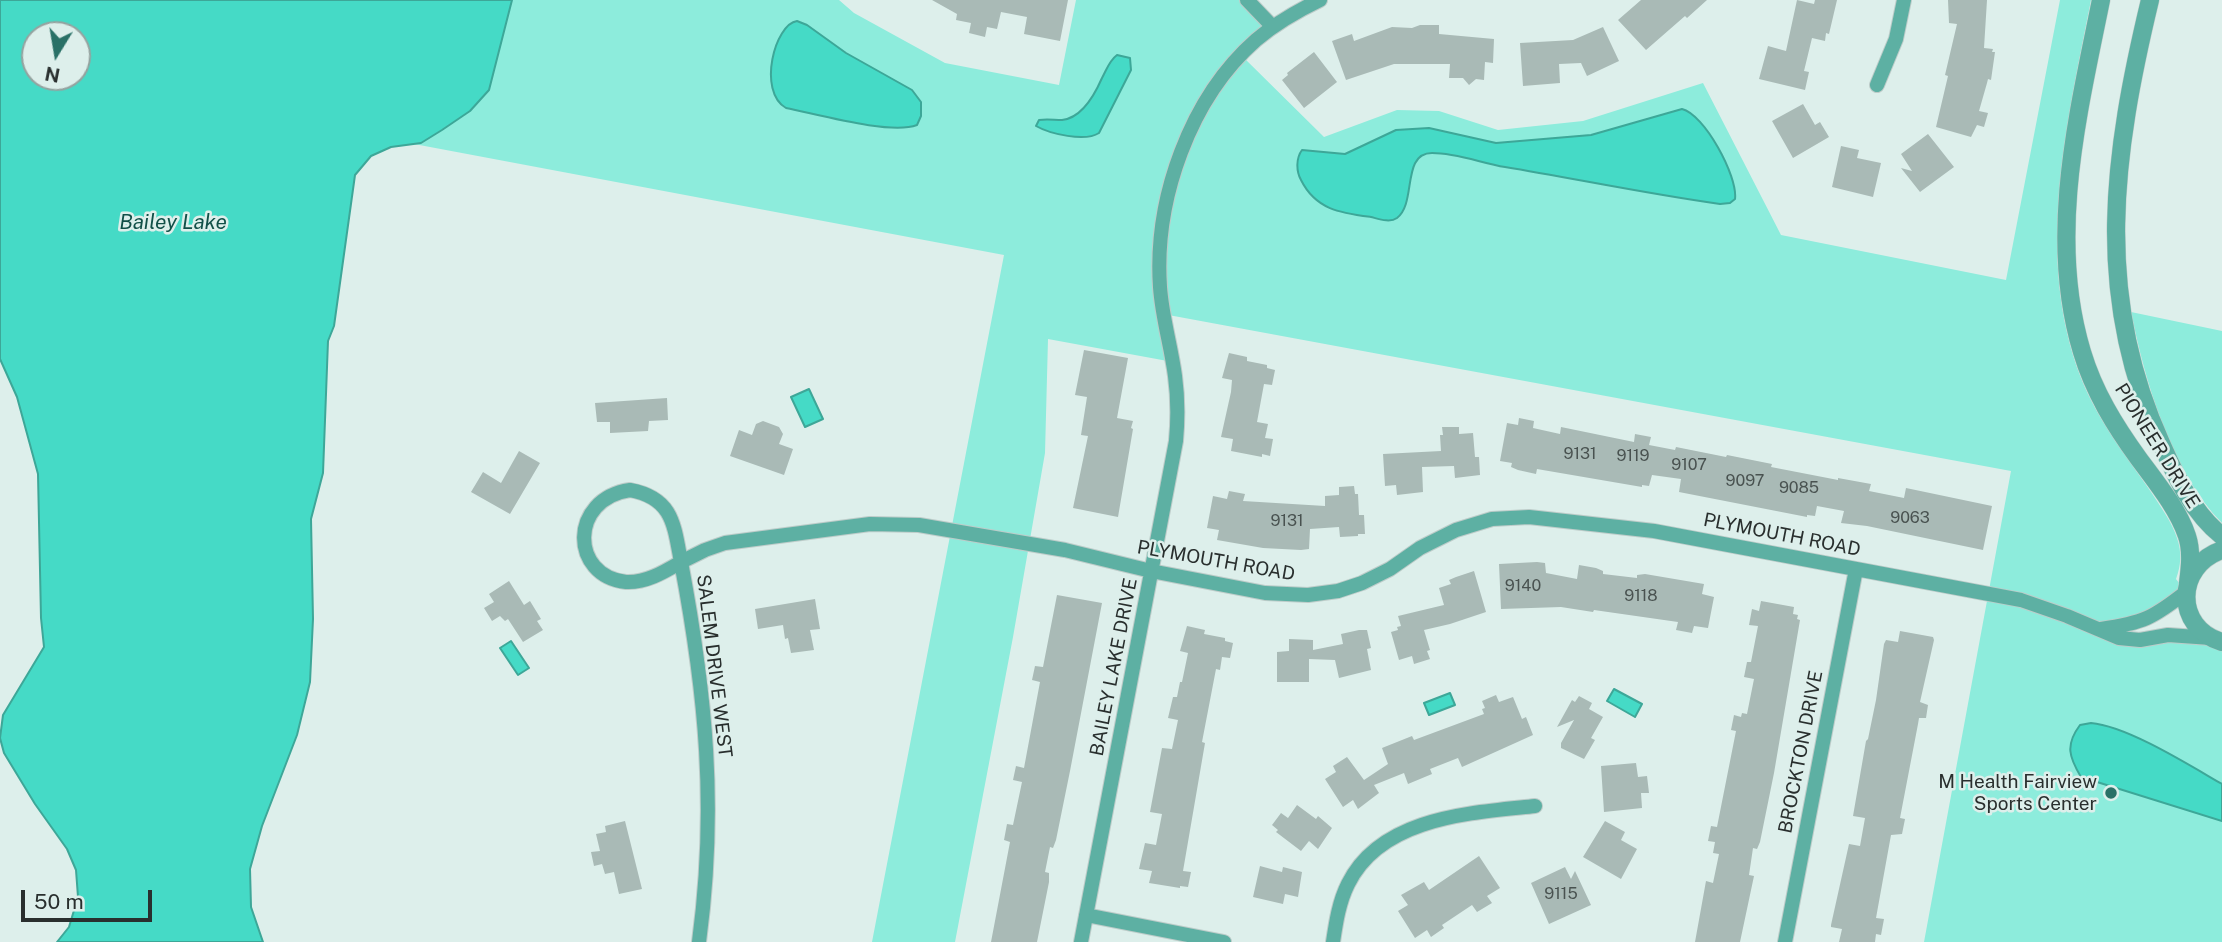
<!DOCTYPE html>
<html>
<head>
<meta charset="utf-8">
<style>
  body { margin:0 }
  #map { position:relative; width:2222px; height:942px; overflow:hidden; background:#ddefeb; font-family:"Public Sans",sans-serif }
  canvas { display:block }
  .north { position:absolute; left:21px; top:21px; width:70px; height:70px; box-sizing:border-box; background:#ddefeb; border:2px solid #95a29f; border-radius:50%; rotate:191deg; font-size:19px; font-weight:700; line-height:28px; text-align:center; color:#292f2e }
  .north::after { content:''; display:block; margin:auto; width:24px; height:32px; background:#2a7167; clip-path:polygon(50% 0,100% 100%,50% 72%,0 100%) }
  .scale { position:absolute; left:21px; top:890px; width:131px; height:32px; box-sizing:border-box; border:4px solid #292f2e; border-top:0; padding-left:9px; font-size:21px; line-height:24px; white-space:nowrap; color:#292f2e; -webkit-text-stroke:5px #ddefeb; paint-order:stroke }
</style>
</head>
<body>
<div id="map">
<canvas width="2222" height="942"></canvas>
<div class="north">N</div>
<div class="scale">50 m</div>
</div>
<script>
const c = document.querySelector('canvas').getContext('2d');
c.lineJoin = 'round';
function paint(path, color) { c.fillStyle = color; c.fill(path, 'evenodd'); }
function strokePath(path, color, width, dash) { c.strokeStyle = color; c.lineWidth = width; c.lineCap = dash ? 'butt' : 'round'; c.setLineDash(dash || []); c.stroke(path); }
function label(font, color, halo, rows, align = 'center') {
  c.font = font + ' "Public Sans",sans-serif'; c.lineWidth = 5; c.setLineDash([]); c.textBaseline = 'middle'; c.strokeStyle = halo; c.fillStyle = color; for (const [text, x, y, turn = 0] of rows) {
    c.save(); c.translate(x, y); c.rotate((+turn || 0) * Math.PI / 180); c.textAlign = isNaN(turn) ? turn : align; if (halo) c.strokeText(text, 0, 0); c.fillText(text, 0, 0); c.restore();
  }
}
const green = new Path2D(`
  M0 0H839L854 13 945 63 1059 85 1076 0H1247L1273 27 1241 55 1324 137 1397 110 1439 111 1498 130 1583 121 1703 83 1781 235 2006 280 2060 0H2091C2067 124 2034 256 2081 378 2098 421 2126 455 2151 492 2160 506 2172 522 2177 538 2182 552 2181 566 2176 579L2186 592 2159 613 2103 629 2222 644V942H1924L2011 471 1163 314 1173 362 1048 339 1045 453 1013 637 955 942H872L1004 255 58 77H77V35H35Z
  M2131 312 2222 331V523C2171 472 2145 381 2131 312Z`);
const water = new Path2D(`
  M0 0H512L489 90 470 111 442 130 421 143 391 147 371 156 355 175 334 326 328 341 323 473 311 519 313 619 310 682 297 735 262 826 250 869 251 907 263 942H57L69 927 78 897 76 870 67 849 35 804 4 753 0 738 3 715 44 647 41 618 38 474 17 397 0 359ZM35 35H77V77H35Z
  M797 21 807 25 846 53 912 90 921 102V116L917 125C890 135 817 114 786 108 757 91 775 24 797 21Z
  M1117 55 1130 58 1131 70 1099 133C1085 142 1050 134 1036 126L1039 120C1047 119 1054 120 1062 120 1082 118 1095 94 1102 78 1107 69 1109 61 1117 55Z
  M1682 109C1704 114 1738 176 1735 199L1730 203 1720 204C1648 194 1577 179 1505 167 1481 163 1457 153 1432 153 1401 153 1417 203 1397 218 1390 223 1379 219 1371 217 1341 213 1316 210 1301 180 1296 171 1296 158 1302 150L1345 154 1396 130 1429 128 1496 143 1591 135Z
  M809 389 823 419 805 427 791 397Z
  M511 641 529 668 518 675 500 648Z
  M1614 689 1642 704 1635 717 1607 701Z
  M1450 693 1455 705 1429 715 1424 703Z
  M2091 723C2127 726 2189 765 2222 784V821L2081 777C2069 757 2065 745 2080 725Z`);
const building = new Path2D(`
  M932 0H1068L1060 41 1024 34 1027 17 1001 12 997 29 987 27 985 37 969 33 971 23 956 20 957 14Z
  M1641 0H1707L1687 18 1685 16 1646 50 1618 20Z
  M1797 0 1814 4 1815 0H1837L1829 34 1826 33 1825 41 1812 38 1804 71 1809 72 1805 90 1759 79 1768 46 1786 51Z
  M1948 0H1987L1984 48 1993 49 1992 52H1995L1991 80 1988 79 1987 83 1979 111 1988 113 1984 127 1977 125 1971 137 1936 127 1948 76 1945 75 1957 24 1949 23Z
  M1420 25H1439V34L1494 39 1493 63 1485 62 1484 80 1476 79 1469 85 1463 78H1449L1450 64H1394L1346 80 1332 41 1352 34 1354 41 1392 27 1412 28Z
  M1603 27 1619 61 1587 76 1581 63 1559 64 1560 83 1523 86 1520 43 1573 40Z
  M1314 52 1337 82 1304 108 1282 80 1288 75 1287 73Z
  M1803 104 1815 125 1820 122 1829 137 1793 158 1772 121Z
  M1928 134 1954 167 1920 192 1901 168 1912 171 1901 154Z
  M1841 146 1859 150 1857 158 1881 163 1873 197 1832 187Z
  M1084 350 1128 358 1117 418 1133 421 1131 428 1133 429 1118 517 1073 508 1088 436 1081 435 1087 397 1075 395Z
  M1229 353 1247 357V361L1267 365V368L1275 370 1272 385 1264 384 1257 422 1268 424 1265 438 1273 439 1270 456 1262 454V457L1231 451 1233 439 1221 437 1231 392 1232 380 1222 378Z
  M667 398 668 420 649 421 648 431 610 433V422H597L595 403Z
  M1519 418 1534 421 1533 428 1560 434 1561 427 1634 442 1635 434 1651 437 1649 445 1675 450 1676 447 1726 457 1727 455 1772 464 1771 467 1838 480V478L1871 484 1869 491 1904 498 1906 488 1992 506 1983 550 1867 526 1841 523 1844 511 1817 506 1815 516 1807 515V517L1679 492 1681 479 1652 475 1649 486 1642 485V487L1537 469 1536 474 1518 470 1511 467 1512 463 1500 461 1507 423 1518 425Z
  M763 421 779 427 783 434 779 444 793 449 784 475 730 456 739 430 752 435 756 424Z
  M1442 427H1459V434L1473 433 1475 457H1479L1480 475 1455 478 1454 466 1422 467 1423 492 1397 495 1396 485 1385 486 1383 454 1441 451 1440 435H1443Z
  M519 451 540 463 510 514 471 492 483 472 501 483Z
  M1354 486 1355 494H1358L1359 515H1364L1365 534H1358V536L1340 537 1339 527 1310 529 1309 549 1301 550 1263 548 1217 540 1219 530 1207 528 1213 496 1227 499 1229 491 1245 494 1243 501 1325 506V496L1339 495V487Z
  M1537 562 1545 563 1546 573 1577 579 1579 565 1596 568 1603 571V574L1637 578V575L1645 574 1704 584 1702 594 1714 597 1708 628 1694 626 1692 633 1676 630 1678 622 1594 610 1593 612 1561 607 1501 609 1499 564Z
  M1474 571 1486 612 1450 624 1424 630 1430 650 1427 651 1430 659 1414 664 1412 656 1399 660 1391 632 1398 630 1397 627 1401 626 1398 616 1444 605 1439 588 1451 584 1449 580 1456 577Z
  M509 581 524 605 530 601 541 619 537 621 543 630 523 642 508 619 505 621 500 616 492 621 484 608 494 602 489 594Z
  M1057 595 1102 603 1070 771 1056 840 1053 848 1050 847 1045 872 1049 873V882L1037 942H991L1010 842 1004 840 1007 824 1013 825 1022 782 1013 780 1016 766 1024 768 1040 682 1032 680 1035 666 1043 667Z
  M815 599 820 629 810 630 814 650 791 653 788 638 785 639 783 625 758 629 755 609Z
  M1761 601 1794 607 1793 614 1798 615 1797 619 1800 620 1774 773 1760 842 1757 849 1753 848 1749 875 1754 876 1740 942H1695L1706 881 1713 883 1719 854 1713 853 1715 842 1708 841 1711 826 1717 827 1736 731 1731 730 1734 715 1741 717 1742 713 1747 714 1754 679 1744 677 1747 662H1751L1758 626 1749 625 1752 609 1759 611Z
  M1187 626 1205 630 1204 634 1225 638V641L1233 643 1230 658 1222 657 1220 670 1216 669 1202 742 1205 743 1183 871 1191 872 1188 887 1180 886V888L1149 883 1152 871 1139 869 1145 843 1156 845 1162 814 1150 812 1162 748 1172 749 1178 720 1168 718 1173 697H1177L1180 682H1182L1188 653 1180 651Z
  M1359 630H1367L1371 648 1367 649 1371 670 1339 678 1335 660 1309 659V682H1277V652L1289 651V639L1313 640V650L1343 644 1341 634Z
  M1900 631 1933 637 1934 640 1920 702 1928 705 1926 718H1919L1918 724 1900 818 1905 819 1902 834 1891 835 1876 918 1884 919 1881 935 1876 934 1875 942H1839L1842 929 1831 927V925L1849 844 1860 846 1865 818 1853 816 1866 741 1868 739 1876 700 1884 644 1886 640 1898 642Z
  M1496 695 1499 702 1513 697 1522 719 1526 717 1533 735 1462 767 1458 758 1430 769 1432 774 1408 784 1404 773 1374 785 1379 793 1358 809 1353 800 1343 807 1325 779 1336 772 1333 766 1347 757 1364 780 1388 764 1382 748 1412 736 1414 740 1484 714 1482 709 1485 708 1482 701Z
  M1579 696 1592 703 1589 709 1603 717 1591 738 1595 740 1584 759 1561 748V743L1574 720 1557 727 1572 700 1575 702Z
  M1636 763 1638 777 1647 776 1649 793H1641L1642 808 1604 812 1601 766Z
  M1297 805 1316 819 1318 816 1332 828 1318 849 1309 841 1301 851 1276 832 1278 830 1272 825 1281 813 1288 818Z
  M625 821 642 889 619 894 614 872 605 874 602 864 594 866 591 852 600 851 596 834 606 832 605 826Z
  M1605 821 1625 832 1621 840 1637 849 1621 879 1583 857Z
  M1479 856 1500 888 1487 896 1492 903 1477 912 1472 905 1442 925 1444 928 1431 937 1427 930 1415 938 1398 911 1408 905 1401 895 1424 882 1429 890Z
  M1260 866 1282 872 1283 867 1302 872 1298 897 1285 894 1283 904 1253 897Z
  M1565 867 1571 879 1575 871 1591 905 1549 924 1531 883Z`);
const minor = new Path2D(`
  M1247 0 1273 27
  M1877 85 1896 39 1904 0
  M630 490C673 498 674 525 681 562 664 572 646 583 626 582 570 576 569 499 630 490Z
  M2101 629C2143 623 2153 618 2186 592
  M1086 915 1224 942
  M699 942C717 808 706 694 681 562L705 550 725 543 870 524 919 525 1065 550 1151 571 1265 593 1308 595 1338 591 1362 583 1390 569 1420 548 1456 530 1492 519 1529 517 1654 531 2021 600 2067 616 2119 638 2140 640 2168 635 2211 638
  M1081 942 1176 441C1178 419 1178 398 1175 376 1171 346 1162 317 1160 287 1154 199 1190 98 1256 40 1275 24 1297 11 1320 0
  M1333 942C1336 922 1339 902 1348 884 1381 817 1470 813 1535 806
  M1785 942 1856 569`);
const tertiary = new Path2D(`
  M2101 0C2078 114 2047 237 2082 352 2094 392 2115 426 2139 459 2156 482 2178 509 2187 536 2192 551 2190 568 2188 583
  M2150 0C2113 154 2093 294 2161 443 2176 477 2193 513 2222 536
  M2222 550C2175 566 2174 628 2222 642`);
const markers = [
  [2111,793,7,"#2a7167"]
];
const numberNames = [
  ["9131",1580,454],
  ["9119",1633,456],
  ["9107",1689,465],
  ["9097",1745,481],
  ["9085",1799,488],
  ["9063",1910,518],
  ["9131",1287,521],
  ["9140",1523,586],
  ["9118",1641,596],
  ["9115",1561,894]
];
const streetNames = [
  ["PIONEER DRIVE",2157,446,58],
  ["PLYMOUTH ROAD",1782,535,11],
  ["PLYMOUTH ROAD",1216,561,10],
  ["SALEM DRIVE WEST",714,666,83],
  ["BAILEY LAKE DRIVE",1114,667,-79],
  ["BROCKTON DRIVE",1801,752,-79]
];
const poiNames = [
  ["M Health Fairview",2097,782],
  ["Sports Center",2097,804]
];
const waterNames = [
  ["Bailey Lake",173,223]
];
paint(green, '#8decdc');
paint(water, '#45dac6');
strokePath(water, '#3da798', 2);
paint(building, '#a9bab6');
strokePath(minor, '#bdccc9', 16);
strokePath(tertiary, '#bdccc9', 19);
strokePath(minor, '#5db0a3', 14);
strokePath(tertiary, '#5db0a3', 18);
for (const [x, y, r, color] of markers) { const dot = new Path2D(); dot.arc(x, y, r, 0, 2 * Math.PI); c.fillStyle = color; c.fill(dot); strokePath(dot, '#ddefeb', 2.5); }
label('16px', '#495250', null, numberNames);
label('19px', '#292f2e', '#ddefeb', streetNames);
label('19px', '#292f2e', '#ddefeb', poiNames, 'right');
label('italic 21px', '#115048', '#ddefeb', waterNames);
</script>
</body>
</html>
